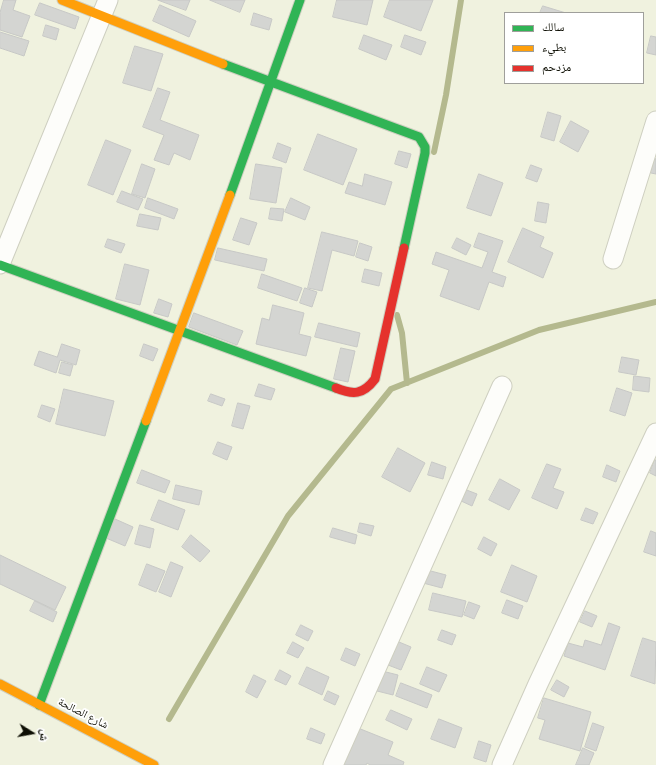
<!DOCTYPE html>
<html>
<head>
<meta charset="utf-8">
<style>
  body { margin:0 }
  #map { position:relative; width:656px; height:765px; overflow:hidden; background:#f0f2df; font-family:Roboto,"Noto Naskh Arabic",sans-serif }
  canvas { display:block }
  .legend { position:absolute; left:504px; top:12px; width:140px; height:72px; box-sizing:border-box; background:#fff; border:1px solid #9f9f9b; margin:0; padding:5px 7px; list-style:none; font-size:12px; color:#0e0f04 }
  .legend li { display:flex; align-items:center; gap:8px; height:20px }
  .legend b { width:20px; border:1px solid #9f9f9b }
  .north { position:absolute; left:12px; top:713px; width:40px; height:40px; -webkit-text-stroke:3px #fff; paint-order:stroke; rotate:101deg; font-size:11px; font-weight:700; line-height:16px; text-align:center; color:#0e0f04 }
  .north::after { content:''; display:block; margin:auto; width:14px; height:18px; background:#0e0f04; clip-path:polygon(50% 0,100% 100%,50% 72%,0 100%) }
</style>
</head>
<body>
<div id="map">
<canvas width="656" height="765"></canvas>
<ul class="legend">
<li><b style="height:5px;background:#30b455"></b>سالك</li>
<li><b style="height:5px;background:#ff9f0a"></b>بطيء</li>
<li><b style="height:5px;background:#e5322d"></b>مزدحم</li>
</ul>
<div class="north">ش</div>
</div>
<script>
const c = document.querySelector('canvas').getContext('2d');
c.lineJoin = 'round';
function strokePath(path, color, width, dash) { c.strokeStyle = color; c.lineWidth = width; c.lineCap = dash ? 'butt' : 'round'; c.setLineDash(dash || []); c.stroke(path); }
function paint(path, color) { c.fillStyle = color; c.fill(path, 'evenodd'); }
function label(font, color, halo, rows, align = 'center') {
  c.font = font + ' Roboto,"Noto Naskh Arabic",sans-serif'; c.lineWidth = 3.5; c.setLineDash([]); c.textBaseline = 'middle'; c.strokeStyle = halo; c.fillStyle = color; for (const [text, x, y, turn = 0] of rows) {
    c.save(); c.translate(x, y); c.rotate((+turn || 0) * Math.PI / 180); c.textAlign = isNaN(turn) ? turn : align; if (halo) c.strokeText(text, 0, 0); c.fillText(text, 0, 0); c.restore();
  }
}
const stream = new Path2D(`
  M434 152 446 95 461 0
  M397 315 402 333 407 383
  M169 719 288 516 391 389 539 330 656 302`);
const building = new Path2D(`
  M4 0H16L13 10 30 16 22 37 0 30V13Z
  M158 0H190L186 10Z
  M210 0H245L240 12Z
  M337 0H373L367 25 333 17Z
  M390 0H433L421 31 384 17Z
  M40 3 79 17 75 29 35 15Z
  M160 5 196 21 189 37 153 21Z
  M543 6 566 13H540Z
  M254 13 272 19 269 30 251 25Z
  M46 25 59 29 56 40 43 36Z
  M0 32 29 41 24 56 0 48Z
  M364 35 392 45 386 60 359 49Z
  M405 35 426 42 421 55 401 47Z
  M651 36 656 37V55L647 53Z
  M135 46 163 54 151 91 123 83Z
  M158 88 170 92 160 120 199 135 190 160 174 153 169 165 154 160 164 135 143 127Z
  M548 112 561 116 554 141 541 137Z
  M571 121 589 131 578 152 560 142Z
  M318 134 357 149 343 185 304 170Z
  M106 140 131 150 113 195 88 185Z
  M278 143 291 148 286 163 273 158Z
  M399 151 411 154 407 168 395 164Z
  M654 158 656 159V174L651 173Z
  M142 164 155 169 145 198 132 194Z
  M256 164 282 168 276 203 250 199Z
  M531 165 542 169 537 182 526 178Z
  M365 174 392 182 385 205 345 193 349 182 362 186Z
  M479 174 503 183 491 216 467 208Z
  M122 191 143 199 138 210 117 202Z
  M148 198 178 209 174 219 145 208Z
  M291 198 310 207 305 220 285 212Z
  M538 202 549 204 546 223 535 221Z
  M271 208 284 209 282 221 269 219Z
  M140 214 161 218 158 230 137 226Z
  M241 218 257 223 249 245 233 240Z
  M523 228 544 237 540 247 553 253 543 278 508 262Z
  M322 232 358 241 354 256 332 250 322 291 308 288Z
  M479 233 503 241 492 272 506 277 503 287 489 282 479 310 440 296 449 270 432 264 436 252 482 268 488 252 474 247Z
  M457 238 471 245 466 255 452 248Z
  M108 239 125 244 121 253 105 247Z
  M360 243 372 247 368 261 356 257Z
  M218 248 267 259 264 271 215 260Z
  M125 264 149 270 140 305 116 299Z
  M365 269 382 273 379 286 362 282Z
  M262 274 302 288 297 301 258 288Z
  M305 288 317 292 312 307 300 303Z
  M159 299 172 304 168 317 154 313Z
  M273 305 304 313 299 334 311 337 306 356 256 344 262 318 269 320Z
  M194 313 243 331 237 345 189 327Z
  M319 323 360 333 357 347 315 337Z
  M62 344 80 350 76 365 60 360 56 373 34 365 39 351 57 357Z
  M144 344 158 349 153 361 140 356Z
  M341 348 355 351 348 382 334 379Z
  M622 357 639 360 636 375 619 372Z
  M62 362 73 365 70 376 59 373Z
  M634 376 650 378 649 392 633 390Z
  M259 384 275 389 271 400 255 396Z
  M617 388 632 393 625 416 610 411Z
  M64 389 114 401 105 436 56 424Z
  M211 394 225 399 222 406 208 401Z
  M238 403 250 406 243 429 232 426Z
  M42 405 55 409 50 422 38 417Z
  M218 442 232 447 227 460 213 454Z
  M398 448 425 463 410 492 382 477Z
  M655 460H656V476L650 473Z
  M432 462 446 467 443 479 428 475Z
  M547 464 561 469 553 488 564 492 557 509 532 498Z
  M607 465 620 471 616 482 603 477Z
  M142 470 170 481 165 493 137 483Z
  M500 479 520 490 509 510 489 500Z
  M176 485 202 491 199 505 173 499Z
  M464 489 477 494 472 506 459 500Z
  M159 500 185 510 178 530 151 520Z
  M586 508 598 513 593 524 581 520Z
  M115 519 133 527 125 546 106 538Z
  M360 523 374 526 371 536 358 532Z
  M140 525 154 529 150 548 135 544Z
  M333 528 357 535 355 544 330 537Z
  M651 531 656 533V556L644 552Z
  M191 535 210 551 200 562 182 547Z
  M484 537 497 544 491 556 478 549Z
  M0 555 66 587 55 610 0 584Z
  M171 562 183 567 171 597 159 592Z
  M147 564 165 571 156 592 139 585Z
  M512 565 537 576 527 602 501 592Z
  M427 570 446 575 442 588 423 583Z
  M433 593 466 601 462 617 429 610Z
  M507 600 523 606 518 619 502 613Z
  M35 601 57 612 53 622 30 611Z
  M469 602 480 606 474 619 464 615Z
  M585 611 597 616 592 627 580 622Z
  M609 623 620 627 605 670 564 656 568 643 583 647 585 640 601 645Z
  M301 625 313 631 308 641 296 635Z
  M442 630 456 635 452 645 438 640Z
  M643 638 656 642 655 684 631 676Z
  M293 642 304 648 298 658 287 653Z
  M399 642 411 647 401 670 388 665Z
  M346 648 360 654 355 666 341 660Z
  M307 667 329 677 322 695 299 684Z
  M427 667 447 675 439 692 420 684Z
  M280 670 291 676 286 685 275 680Z
  M382 671 398 675 393 695 377 691Z
  M254 675 266 681 257 698 246 692Z
  M557 680 569 687 564 697 551 690Z
  M401 683 432 695 427 708 396 696Z
  M328 691 339 696 335 705 324 700Z
  M544 698 591 712 580 751 539 739 545 720 538 718Z
  M391 710 412 719 407 730 386 720Z
  M439 719 462 728 455 748 431 739Z
  M593 723 604 727 596 751 585 747Z
  M311 728 325 734 321 744 307 739Z
  M358 728 393 742 388 755 404 762 403 765H370L367 763 366 765H343Z
  M479 741 491 745 486 762 474 758Z
  M583 748 594 753 589 765H576Z`);
const street = new Path2D(`
  M613 259 656 121
  M0 264 108 0
  M333 765 502 386
  M502 765 538 684 656 433`);
const fast = new Path2D(`
  M223 64 419 137 425 147V153L404 248
  M230 195 300 0
  M0 265 336 388
  M39 705 146 421`);
const slow = new Path2D(`
  M62 0 223 64
  M146 421 230 195
  M0 684 154 765`);
const jam = new Path2D(`
  M336 388C353 395 363 395 375 379L404 248`);
const streetNames = [
  ["شارع الصالحة",83,714,27]
];
strokePath(stream, '#b4b98e', 6);
paint(building, '#d4d5d2');
strokePath(building, '#c7c8c6', 1);
strokePath(street, '#cecfc0', 21);
strokePath(fast, '#cecfc0', 11);
strokePath(slow, '#cecfc0', 11);
strokePath(jam, '#cecfc0', 11);
strokePath(street, '#fdfdfa', 19);
strokePath(fast, '#30b455', 9);
strokePath(slow, '#ff9f0a', 9);
strokePath(jam, '#e5322d', 9);
label('11px', '#0e0f04', '#fff', streetNames);
</script>
</body>
</html>
